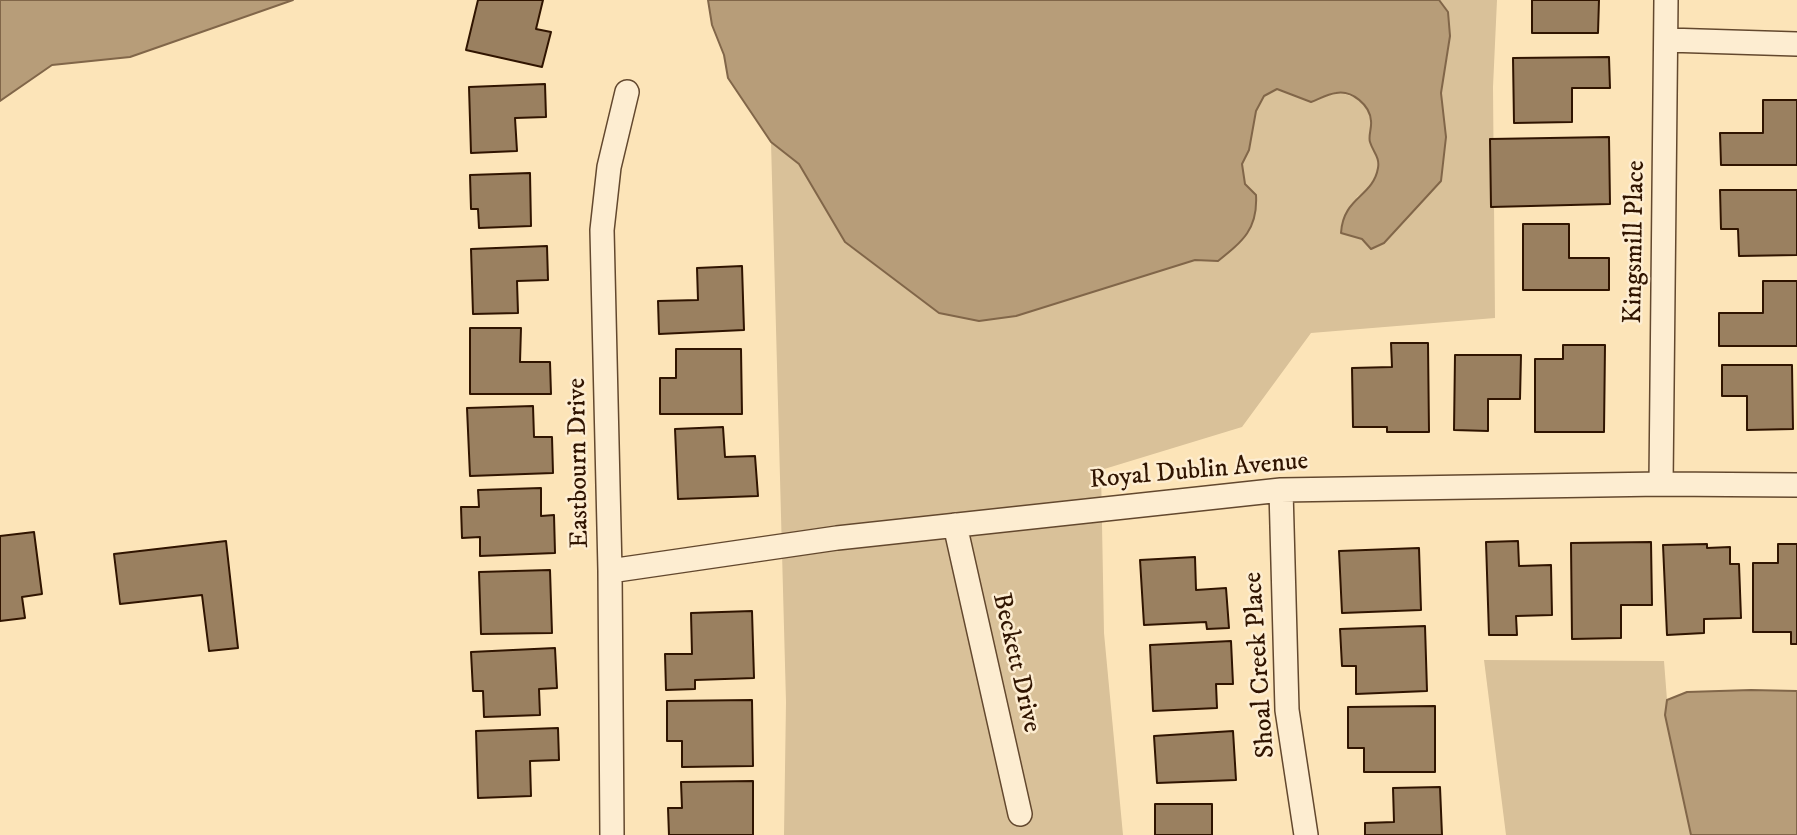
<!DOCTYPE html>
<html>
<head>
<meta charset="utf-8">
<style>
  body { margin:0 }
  canvas { display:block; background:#fce4b8 }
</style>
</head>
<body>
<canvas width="1797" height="835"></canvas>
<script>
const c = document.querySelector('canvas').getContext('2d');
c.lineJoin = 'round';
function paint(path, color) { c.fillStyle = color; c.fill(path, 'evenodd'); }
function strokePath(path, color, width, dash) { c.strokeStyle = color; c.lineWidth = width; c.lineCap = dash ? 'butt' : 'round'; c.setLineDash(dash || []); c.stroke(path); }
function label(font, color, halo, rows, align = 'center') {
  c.font = font + ' "IM FELL DW Pica",serif'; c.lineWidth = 5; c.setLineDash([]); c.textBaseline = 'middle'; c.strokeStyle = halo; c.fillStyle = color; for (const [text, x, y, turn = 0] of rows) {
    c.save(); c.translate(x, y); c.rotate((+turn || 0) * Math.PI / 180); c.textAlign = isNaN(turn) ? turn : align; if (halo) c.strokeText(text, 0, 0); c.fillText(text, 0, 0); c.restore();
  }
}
const green = new Path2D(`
  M1439 0H1497L1493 87 1495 318 1311 333 1242 427 1101 470 1104 633 1123 835H784L786 702 771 142 799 164 845 243 939 313 979 321 1016 316 1195 260 1218 261 1238 245 1251 227 1242 164 1249 150 1256 111 1264 96 1277 89 1311 102 1338 92 1354 97 1365 104 1372 119 1369 141 1378 157V168L1371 186 1357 197 1342 233 1362 239 1446 137C1444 122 1441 106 1442 92 1444 60 1460 28 1439 0Z
  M1484 660 1664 661 1667 700 1665 715 1691 835H1506Z`);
const water = new Path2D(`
  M0 0H293L130 57 52 65 0 101Z
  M708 0H1439L1448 12 1450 36 1441 93 1446 137 1441 181 1384 243 1371 249 1362 239 1341 233C1343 197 1373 197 1378 168 1380 157 1373 152 1370 142 1368 136 1372 128 1371 121 1370 105 1352 90 1336 93 1328 94 1319 99 1311 102L1277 89 1264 96 1256 111 1249 150 1242 164 1245 184 1256 195C1258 229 1243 241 1218 261L1195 260 1016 316 979 321 939 313 845 242 799 164 771 142 728 78 724 55 712 25Z
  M1751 690 1797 691V835H1691L1665 715 1667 700 1687 692Z`);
const building = new Path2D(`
  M478 0H543L536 29 551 32 542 67 466 50Z
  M1532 0H1599L1598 33H1532Z
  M1609 57 1610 88H1572V122L1514 123 1513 58Z
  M545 84 546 117 515 118 517 151 471 153 469 87Z
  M1763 100H1797V165H1721L1720 133H1763Z
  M1609 137 1610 204 1491 207 1490 139Z
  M530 173 531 226 479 228 478 209H471L470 175Z
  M1720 190H1797V255L1739 256 1738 229H1721Z
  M1523 224H1569V258H1609V290H1523Z
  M547 246 548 280 517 281 518 313 473 314 471 249Z
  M742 266 744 330 659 334 658 301 698 300 697 268Z
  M1763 281H1797V346H1719V313H1763Z
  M470 328H521L520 362H550L551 394H470Z
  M1391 343H1428L1429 432H1387V427H1353L1352 368 1392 367Z
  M1563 345H1605L1604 432H1535V359H1563Z
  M676 349H741L742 414H660V378H676Z
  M1455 355H1521L1520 399H1488V431L1454 430Z
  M1722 365H1792L1793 429 1747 430V396H1722Z
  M533 406 534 437H552L553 473 470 476 467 408Z
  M723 427 725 457 755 456 758 496 678 499 675 429Z
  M541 488V516L554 515 555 553 480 556V537L462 538 461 507H479L478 490Z
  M34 532 42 594 22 597 25 618 0 621V536Z
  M226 541 238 648 209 651 202 595 120 604 114 554Z
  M1518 541 1519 566 1551 565 1552 615 1516 616 1517 635H1489L1486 542Z
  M1651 542 1652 605H1621V638L1572 639 1571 543Z
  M1707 544V548L1730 547V564H1739L1741 618 1704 619V633L1667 635 1663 545Z
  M1778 544H1797V644H1791V632H1753V563H1778Z
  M1419 548 1421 610 1342 613 1339 551Z
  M1195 557 1196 590 1226 588 1229 628 1207 629 1206 622 1144 625 1140 560Z
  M550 570 552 633 481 634 479 572Z
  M752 611 754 678 695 680V689L666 690 665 654H692L691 613Z
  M1425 626 1427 691 1356 694V666H1342L1340 629Z
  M1231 641 1233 684H1216L1217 708 1153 711 1150 645Z
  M555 648 557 688 539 689 540 715 484 717 483 691H473L471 652Z
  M752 700 753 766 682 767V741H667V701Z
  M1435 706V772H1364V748H1348V707Z
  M558 728 559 760 530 761 531 796 478 798 476 731Z
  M1233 731 1236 780 1157 783 1154 736Z
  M753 781V835H669L668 808H682L681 782Z
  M1440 787 1442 835H1365V823L1394 822 1393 788Z
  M1155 804H1212V835H1155Z`);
const minor = new Path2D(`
  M1667 40 1797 44
  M1661 484 1666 0
  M1281 490 1287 710 1306 835
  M955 525 1020 814
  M610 571 837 538 1281 490 1661 484 1797 485
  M612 835 610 571 602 230 609 167 627 92`);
const streetNames = [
  ["Kingsmill Place",1636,242,-89],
  ["Eastbourn Drive",580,463,-91],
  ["Royal Dublin Avenue",1199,472,-5],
  ["Beckett Drive",1015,663,77],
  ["Shoal Creek Place",1261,665,-94]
];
paint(green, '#d9c199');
paint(water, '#b79d79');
strokePath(water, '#816649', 2);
paint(building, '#9a8060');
strokePath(building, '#301400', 2);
strokePath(minor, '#63482e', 26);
strokePath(minor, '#fdedd1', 23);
label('26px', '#301400', '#fdedd1', streetNames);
</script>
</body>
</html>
